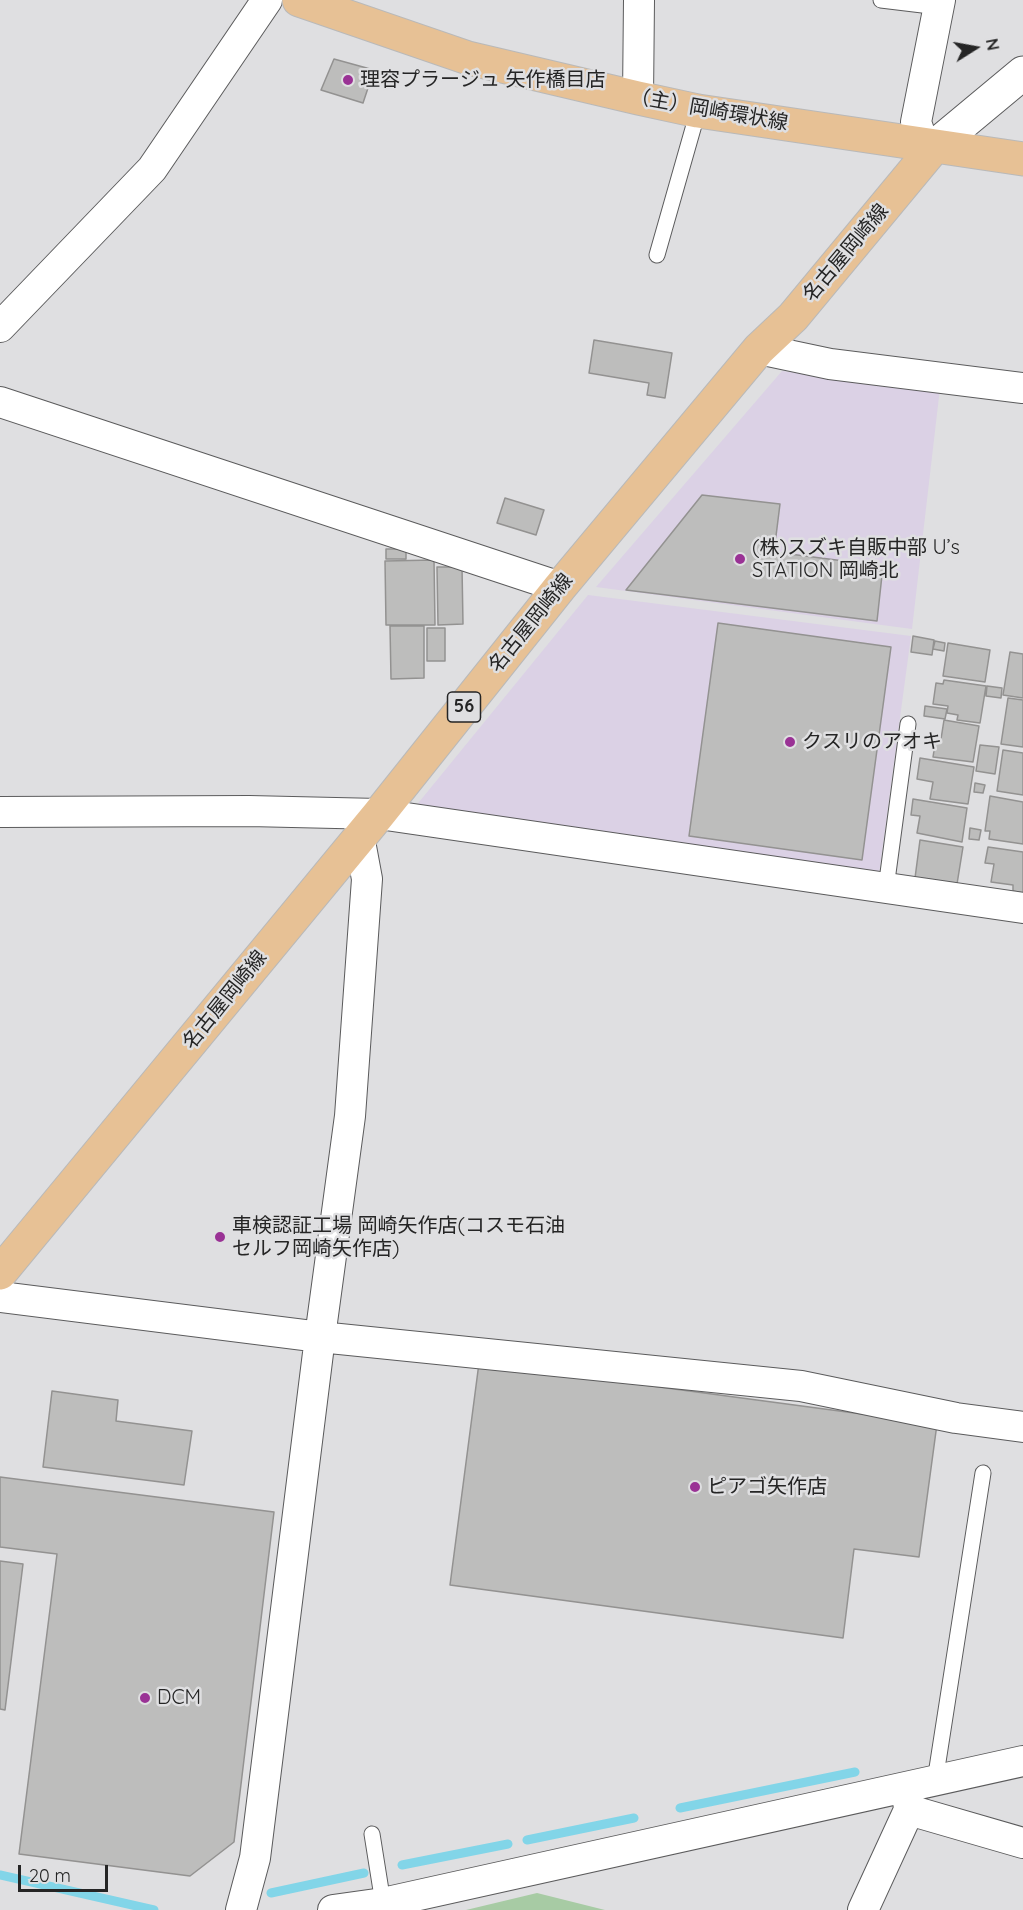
<!DOCTYPE html>
<html>
<head>
<meta charset="utf-8">
<style>
  body { margin:0 }
  #map { position:relative; width:1023px; height:1910px; overflow:hidden; background:#dfdfe1; font-family:Quicksand,sans-serif }
  canvas { display:block }
  .north { position:absolute; left:945px; top:18px; width:60px; height:60px; -webkit-text-stroke:4px #dfdfe1; paint-order:stroke; rotate:79deg; font-size:16px; font-weight:700; line-height:24px; text-align:center; color:#252525 }
  .north::after { content:''; display:block; margin:auto; width:21px; height:27px; background:#252525; clip-path:polygon(50% 0,100% 100%,50% 72%,0 100%) }
  .scale { position:absolute; left:18px; top:1865px; width:90px; height:27px; box-sizing:border-box; border:3px solid #252525; border-top:0; padding-left:8px; font-size:18px; line-height:21px; white-space:nowrap; color:#252525; -webkit-text-stroke:4px #dfdfe1; paint-order:stroke }
</style>
</head>
<body>
<div id="map">
<canvas width="1023" height="1910"></canvas>
<div class="north">N</div>
<div class="scale">20 m</div>
</div>
<script>
const c = document.querySelector('canvas').getContext('2d');
c.lineJoin = 'round';
function paint(path, color) { c.fillStyle = color; c.fill(path, 'evenodd'); }
function strokePath(path, color, width, dash) { c.strokeStyle = color; c.lineWidth = width; c.lineCap = dash ? 'butt' : 'round'; c.setLineDash(dash || []); c.stroke(path); }
function label(font, color, halo, rows, align = 'center') {
  c.font = font + ' Quicksand,"Noto Sans JP",sans-serif'; c.lineWidth = 5; c.setLineDash([]); c.textBaseline = 'middle'; c.strokeStyle = halo; c.fillStyle = color; for (const [text, x, y, turn = 0] of rows) {
    c.save(); c.translate(x, y); c.rotate((+turn || 0) * Math.PI / 180); c.textAlign = isNaN(turn) ? turn : align; if (halo) c.strokeText(text, 0, 0); c.fillText(text, 0, 0); c.restore();
  }
}
const commercial = new Path2D(`
  M782 371 940 388 912 629 596 587Z
  M588 595 911 636 879 874 415 807Z`);
const green = new Path2D(`
  M537 1893 605 1910H466Z`);
const stream = new Path2D(`
  M680 1808 855 1772
  M527 1840 634 1818
  M402 1865 508 1844
  M0 1875 154 1910
  M271 1893 364 1873`);
const building = new Path2D(`
  M334 59 374 70 363 103 321 90Z
  M594 340 672 353 665 398 647 395 649 383 589 373Z
  M702 495 780 504 774 552 883 566 877 621 626 590Z
  M505 498 544 510 536 535 497 523Z
  M386 549H406V559H386Z
  M434 560 435 625H386L385 561Z
  M437 567H462L463 624 438 625Z
  M718 623 891 647 862 860 689 836Z
  M390 626H424V678L391 679Z
  M427 628H445V661H427Z
  M913 636 934 640 932 655 911 652Z
  M935 641 945 643 944 651 933 649Z
  M948 643 990 650 985 682 943 676Z
  M1010 652 1023 654V698L1003 695Z
  M944 680 986 686 980 723 957 720 958 715 947 713 948 706 933 704 936 683 943 684Z
  M987 686 1002 688 1001 698 986 696Z
  M1008 698 1023 700V747L1001 744Z
  M925 706 947 709 945 719 924 716Z
  M944 720 979 726 973 762 933 757 936 738 941 739Z
  M980 745 999 747 995 774 976 771Z
  M1003 750 1023 753V795L997 791Z
  M920 758 974 767 968 804 930 799 933 782 917 779Z
  M975 783 985 785 983 793 974 792Z
  M990 796 1023 802V844L989 839 990 831H985Z
  M913 799 967 808 962 842 917 833 920 816 911 815Z
  M970 828 981 830 979 840 969 839Z
  M920 840 963 847 957 884 915 878Z
  M988 847 1023 852V893L1013 891V885L991 882 994 864 985 863Z
  M479 1363 937 1424 919 1557 854 1549 843 1638 450 1585Z
  M52 1391 118 1400 116 1421 192 1431 184 1485 43 1467Z
  M0 1477 274 1512 234 1842 190 1876 19 1854 57 1554 0 1547Z
  M0 1561 23 1564 5 1710 0 1709Z`);
const lane = new Path2D(`
  M881 0 939 7
  M657 255 698 111
  M886 888 908 724
  M935 1781 983 1473
  M372 1834 383 1903`);
const street = new Path2D(`
  M638 98 639 0
  M934 147 920 134 916 122 940 0
  M0 327 152 169 267 0
  M759 349 830 364 1023 388
  M0 402 560 587
  M0 812 249 811 379 814 1023 908
  M0 1297 320 1337 801 1386 956 1418 1023 1427
  M909 1810 1023 1843
  M241 1910 255 1858 320 1337 350 1116 367 879 359 836
  M333 1910 383 1903 1023 1761
  M863 1910 909 1810 907 1788`);
const secondary = new Path2D(`
  M934 147 1023 73`);
const primary = new Path2D(`
  M299 0 468 58 638 98 698 111 1023 159
  M0 1273 379 814 560 587 759 349 793 317 934 147`);
const markers = [
  [348,80,6,"#9a3295"],
  [740,559,6,"#9a3295"],
  [790,742,6,"#9a3295"],
  [220,1237,6,"#9a3295"],
  [695,1487,6,"#9a3295"],
  [145,1698,6,"#9a3295"]
];
const shields = [
  [464,707,33]
];
const shieldNames = [
  ["56",464,707]
];
const poiNames = [
  ["理容プラージュ 矢作橋目店",360,80],
  ["(株)スズキ自販中部 U’s",752,548],
  ["STATION 岡崎北",752,571],
  ["クスリのアオキ",802,742],
  ["車検認証工場 岡崎矢作店(コスモ石油",232,1226],
  ["セルフ岡崎矢作店)",232,1249],
  ["ピアゴ矢作店",707,1487],
  ["DCM",157,1698]
];
const streetNames = [
  ["（主）岡崎環状線",709,110,10],
  ["名古屋岡崎線",846,253,-50],
  ["名古屋岡崎線",531,623,-51],
  ["名古屋岡崎線",225,1000,-51]
];
paint(commercial, '#dbd1e5');
paint(green, '#a7cba4');
strokePath(stream, '#82d5e8', 9);
paint(building, '#bdbdbc');
strokePath(building, '#939291', 1.5);
strokePath(lane, '#5b5b5c', 17);
strokePath(street, '#5b5b5c', 32);
strokePath(secondary, '#5b5b5c', 35);
strokePath(primary, '#b9b9b9', 35);
strokePath(lane, '#fff', 15);
strokePath(street, '#fff', 30);
strokePath(secondary, '#fff', 33);
strokePath(primary, '#e7c195', 33);
for (const [x, y, r, color] of markers) { const dot = new Path2D(); dot.arc(x, y, r, 0, 2 * Math.PI); c.fillStyle = color; c.fill(dot); strokePath(dot, '#dfdfe1', 2); }
for (const [x, y, w] of shields) { const box = new Path2D(); box.roundRect(x - w / 2, y - 15, w, 30, 4.5); c.fillStyle = '#dfdfe1'; c.fill(box); strokePath(box, '#252525', 1.5); }
label('bold 18px', '#252525', null, shieldNames);
label('20px', '#252525', '#dfdfe1', poiNames, 'left');
label('20px', '#252525', '#dfdfe1', streetNames);
</script>
</body>
</html>
